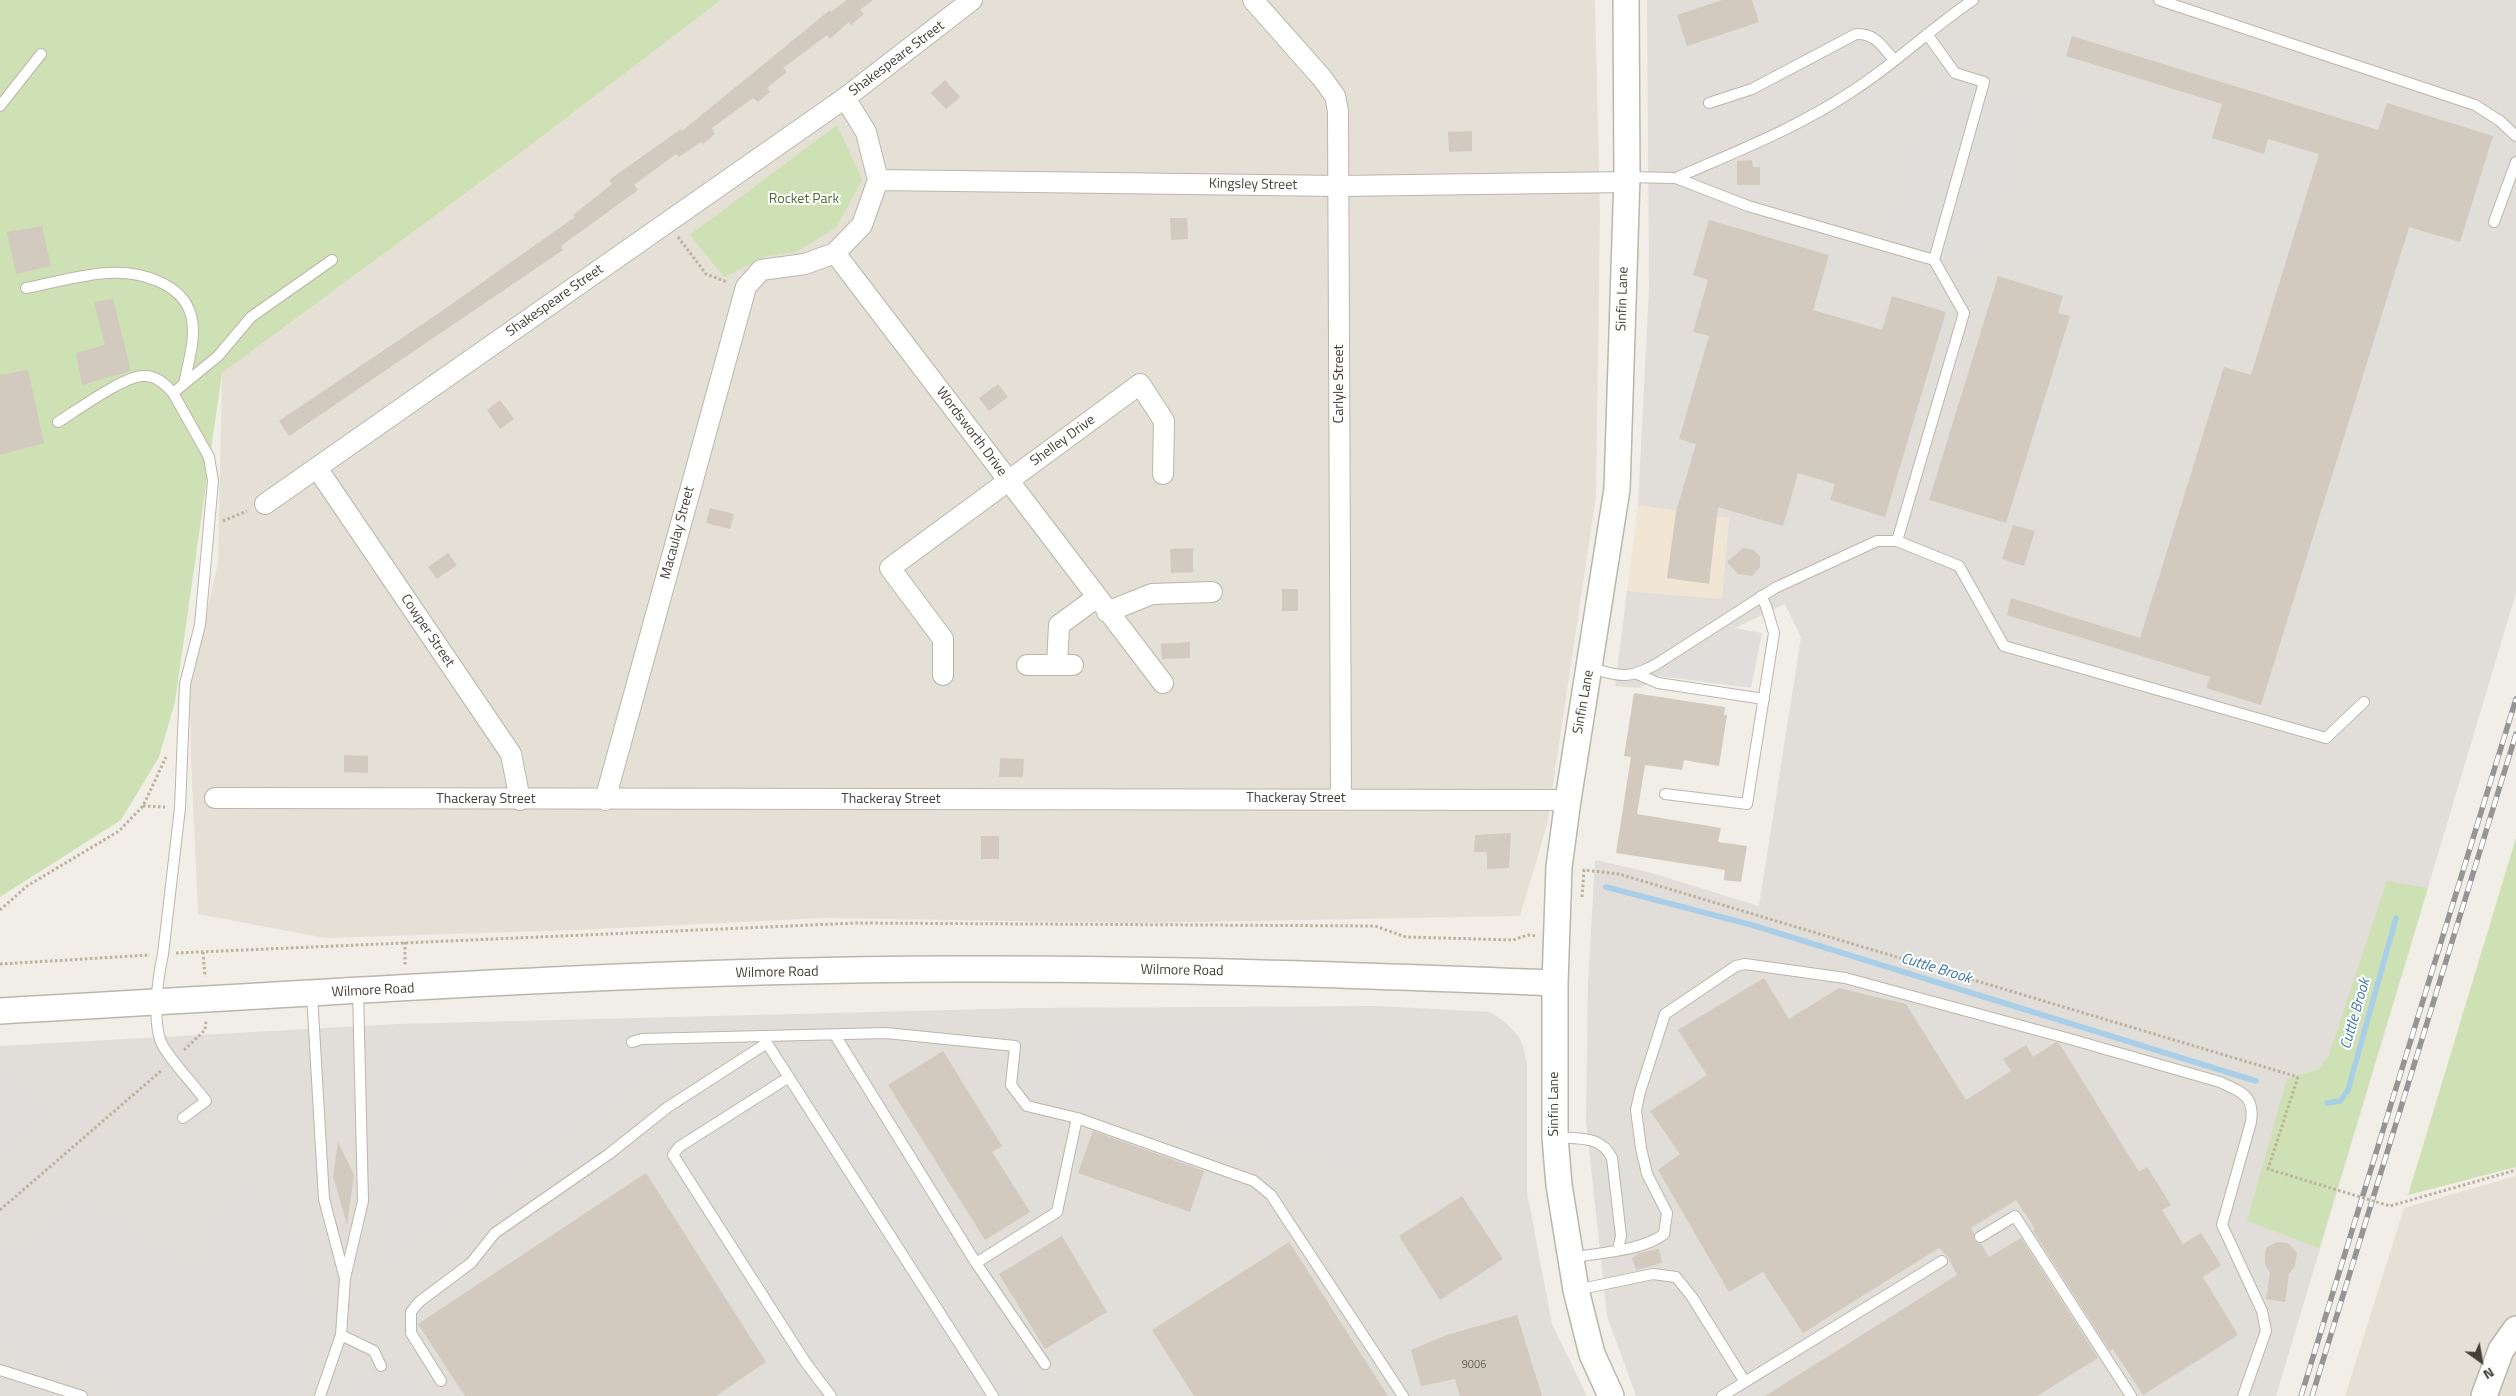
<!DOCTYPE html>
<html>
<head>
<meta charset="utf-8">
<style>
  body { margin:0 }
  #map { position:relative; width:2516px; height:1396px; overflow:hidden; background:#f1eee7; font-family:"Titillium Web",sans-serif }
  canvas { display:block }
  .north { position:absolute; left:2456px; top:1336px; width:50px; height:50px; -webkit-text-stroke:4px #fff; paint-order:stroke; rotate:148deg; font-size:14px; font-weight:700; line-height:20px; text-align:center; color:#443f37 }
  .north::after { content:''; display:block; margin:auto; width:18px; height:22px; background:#443f37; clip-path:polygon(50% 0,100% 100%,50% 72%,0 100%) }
</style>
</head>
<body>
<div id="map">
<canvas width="2516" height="1396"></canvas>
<div class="north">N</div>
</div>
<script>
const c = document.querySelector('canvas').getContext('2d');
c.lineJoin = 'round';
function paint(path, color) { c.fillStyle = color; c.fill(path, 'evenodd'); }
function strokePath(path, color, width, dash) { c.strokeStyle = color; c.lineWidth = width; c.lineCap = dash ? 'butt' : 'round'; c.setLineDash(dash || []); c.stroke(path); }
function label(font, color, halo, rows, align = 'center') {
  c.font = font + ' "Titillium Web",sans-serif'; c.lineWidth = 4; c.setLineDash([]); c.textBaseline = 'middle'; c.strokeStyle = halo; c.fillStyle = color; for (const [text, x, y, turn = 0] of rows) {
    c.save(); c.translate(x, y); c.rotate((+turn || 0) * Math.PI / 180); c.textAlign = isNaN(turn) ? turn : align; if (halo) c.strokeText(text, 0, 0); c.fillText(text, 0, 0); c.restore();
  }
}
const residential = new Path2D(`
  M721 0H1595L1600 214 1596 496 1547 825 1520 916 1139 923 825 918 577 930 326 938 198 914 191 758 190 683 218 563 222 373 527 148Z
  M2516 1176V1396H2345L2404 1208Z`);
const commercial = new Path2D(`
  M1638 505 1729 517 1722 599 1627 591Z`);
const industrial = new Path2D(`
  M1647 0H2516V593L2276 1396H1636L1635 1393 1607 1316 1586 1121 1588 984 1595 860 1648 872 1759 906 1801 637 1785 604 1735 628 1640 688 1615 686 1627 591 1722 599 1729 518 1638 505 1649 289Z
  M1377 1006 1490 1012 1506 1023 1519 1037 1523 1046 1527 1064V1192L1552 1324 1587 1396H0V1046L398 1024 1030 1008Z`);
const green = new Path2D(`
  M0 0H721L527 148 222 373 175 702 159 757 121 820 0 897Z
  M837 125 862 180 836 228 796 252 767 256 724 277 690 235Z
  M2516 838V1167L2408 1195Z
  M2387 881 2428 888 2319 1248 2247 1221 2287 1079 2319 1069 2329 1055Z`);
const parking = new Path2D(`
  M1929 69 2038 100 1989 266 1881 235Z
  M1735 628 1762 633 1751 688 1659 676Z
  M1244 1007 1299 1009 1297 1022 1372 1035 1371 1105 1357 1172 1052 1102 1078 1017 1239 1015Z
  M657 1025 681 1060 385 1272 377 1184 371 1067 376 1036Z
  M830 1054 955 1253 945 1260 1032 1396H810L649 1143 773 1063Z
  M14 1062 54 1117 0 1159V1063Z
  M1629 1152 1646 1236 1602 1244 1592 1170 1605 1168V1155Z
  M245 1185 295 1203 323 1318 297 1396H141L0 1350V1254L79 1189 196 1264 201 1248 189 1227Z
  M398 1348 430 1396H342L353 1361 366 1366Z`);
const stream = new Path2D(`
  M1606 887 1752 925 2256 1081
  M2327 1103 2340 1101 2348 1090 2396 918`);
const building = new Path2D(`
  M847 0H873L860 10 864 14 851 25 849 22 830 39 827 35 783 68 787 72 767 88 770 92 758 102 753 98 712 128 715 134 703 144 701 142 679 157 676 154 634 185 638 190 561 246 563 250 289 436 279 421 436 315 575 217 573 215 612 184 609 180 681 129 682 131 830 10 831 12Z
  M1722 0H1752L1759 22 1687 46 1677 15Z
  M2072 36 2378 130 2387 103 2493 136 2460 242 2409 227 2261 705 2206 688 2210 677 2007 615 2011 598 2140 638 2224 367 2251 375 2319 154 2268 139 2264 154 2212 138 2222 104 2066 56Z
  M945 80 960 97 946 109 931 93Z
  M1472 131V151L1449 152 1448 132Z
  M1752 160 1753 167H1760V185H1737V161Z
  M1170 218H1187L1188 239 1171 240Z
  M1709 220 1829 255 1813 310 1882 330 1892 296 1946 312 1885 517 1830 500 1835 484 1798 473 1783 526 1718 507 1709 584 1667 578 1676 512 1696 444 1679 439 1709 336 1693 332 1708 280 1693 275Z
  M42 226 51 266 16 274 7 232Z
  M1998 276 2063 296 2058 313 2070 316 2006 523 1929 500Z
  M113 299 131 371 82 385 76 353 105 345 94 302Z
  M28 370 44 443 0 455V375Z
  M998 384 1008 397 989 411 979 398Z
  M500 400 514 419 500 429 487 410Z
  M710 508 734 514 730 529 706 523Z
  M2013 525 2035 531 2024 566 2002 559Z
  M1193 548V572L1171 573 1170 549Z
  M1743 548 1754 550 1760 557V567L1752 576 1738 574 1727 562Z
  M448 553 457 565 437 579 428 567Z
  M1282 589H1298V611H1282Z
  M1190 642V658L1162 659 1161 644Z
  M1634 693 1725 707 1724 715H1727L1719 766 1684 760 1682 770 1645 765 1637 814 1721 828 1718 842 1747 846 1741 882 1724 880 1725 870 1616 853 1631 757 1624 756Z
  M344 755 368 756V773L344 772Z
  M1000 758 1024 759 1023 777H999Z
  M1511 833 1509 868 1487 869V852H1474L1475 835Z
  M981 836H999V859H981Z
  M1764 978 1789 1019 1839 988 1906 1004 1966 1100 2011 1071 2003 1059 2026 1045 2033 1057 2056 1042 2059 1043 2139 1172 2147 1167 2171 1205 2162 1210 2183 1244 2201 1233 2221 1265 2203 1277 2238 1335 2143 1395 2113 1349 2110 1351 2033 1231 2035 1229 2016 1200 1971 1228 1974 1234V1240L1981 1244 1989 1257 2021 1238 2098 1358 2037 1396H1765L1957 1275 1948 1257 1939 1248 1803 1333 1763 1272 1729 1292 1658 1170 1680 1154 1650 1111 1707 1075 1678 1030Z
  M943 1051 1002 1146 992 1152 1030 1212 985 1240 888 1085Z
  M1093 1131 1204 1171 1190 1212 1078 1173Z
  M338 1142 354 1175 347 1225 333 1176Z
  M646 1173 766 1362 716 1396H465L418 1324Z
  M1462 1196 1503 1259 1440 1300 1399 1236Z
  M1062 1236 1107 1312 1045 1349 999 1274Z
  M1289 1242 1388 1396H1194L1152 1330Z
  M2277 1242 2288 1243 2297 1253 2295 1266 2289 1274 2285 1302 2266 1299 2270 1273 2265 1264V1252L2267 1247Z
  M1659 1249 1662 1263 1636 1270 1632 1258 1639 1253Z
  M1517 1315 1542 1396H1460L1455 1379 1421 1386 1411 1350 1447 1335Z`);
const path = new Path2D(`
  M678 237 706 274 727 282
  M223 521 247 511
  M143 806 165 807
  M1582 897 1584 870 1619 874 2298 1077
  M0 910 27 886 119 831 143 806 166 757
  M405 942V967
  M203 952 205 977
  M176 953 857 923 1375 926 1406 937 1513 940 1528 935 1536 936
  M0 964 150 955
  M184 1050 205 1030 206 1021
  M0 1210 162 1070`);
const service = new Path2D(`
  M2159 0 2475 105 2500 121 2516 136
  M1927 34 1955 73 1984 82 1934 260
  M1709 103 1752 89 1856 34C1875 33 1882 46 1894 60
  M0 106 41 54
  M1627 177 1676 178 1748 206 1934 260 1964 313 1897 541
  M1676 178C1735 152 1797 128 1851 92 1894 65 1931 28 1973 0
  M2494 222 2516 162
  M26 288C53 283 82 274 109 273 140 271 182 283 191 315 197 336 188 363 184 384
  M58 422C76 411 124 376 143 376 156 375 165 384 173 393
  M1590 668C1621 676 1626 680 1655 665L1775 588 1877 541H1897L1959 566 2004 646 2326 738 2364 702
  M1637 674 1658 683 1764 699
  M1665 794 1747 804 1774 633 1766 606 1761 596
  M312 994 324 1199 344 1275
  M835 1035 976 1263 1045 1364
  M763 1037 993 1396
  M632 1042 642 1039 886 1033 1015 1046 1011 1085 1027 1106 1077 1118 1254 1181 1271 1195 1403 1396
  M789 1077 679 1147 673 1155 806 1363 831 1396
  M183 1118 206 1101C194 1085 172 1062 163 1046 151 1025 158 977 163 954L180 808 185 684 200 625 213 481 209 457 173 393 218 356 251 317 332 260
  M1555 1137C1578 1139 1601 1135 1612 1158L1621 1236 1618 1249
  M1980 1237 2015 1216 2131 1396
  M1570 1258C1596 1253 1643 1251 1664 1234L1667 1213 1647 1174 1641 1148 1636 1110 1640 1092 1665 1014 1736 966 1745 964 1845 978 2070 1039 2220 1082C2241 1092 2255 1095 2251 1122L2222 1225 2262 1311 2266 1331 2243 1396
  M976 1263 1057 1212 1077 1118
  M1576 1290 1653 1274 1676 1277 1692 1297 1745 1382
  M341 1335 374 1351 381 1366
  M0 1370 82 1396
  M441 1381 411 1333V1312L419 1302 471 1263 495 1233 609 1154 668 1107 767 1043
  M320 1396 341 1335 345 1278 363 1201 358 991
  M1722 1396 1942 1261`);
const minor = new Path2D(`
  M1253 0 1322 78 1335 96 1338 111 1341 799
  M878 180 1340 186 1627 182
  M835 253 1163 683
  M317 468 511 754 520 800
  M265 504 845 98 972 0
  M1107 612 1152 594 1212 592
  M1027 665H1073
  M1057 665 1059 625 1096 598
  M943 675V639L890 568 1140 384 1164 421 1163 474
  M215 798 1568 800
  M605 800 746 287 761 270 805 264 835 253 862 225 878 180 866 132 845 98`);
const tertiary = new Path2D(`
  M0 1011C317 993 635 970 953 969 1154 968 1355 975 1555 983
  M1611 1396 1592 1354 1576 1290 1559 1185 1555 1137V983L1559 867 1568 800 1617 489 1627 177 1626 0
  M2484 1396 2501 1350 2516 1329`);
const rail = new Path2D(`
  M2301 1396 2516 699
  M2312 1396 2516 734`);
const pathBridge = new Path2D(`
  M2298 1077 2268 1169 2390 1206 2516 1170`);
const numberNames = [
  ["9006",1474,1365]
];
const streetNames = [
  ["Shakespeare Street",897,59,-37],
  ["Kingsley Street",1253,185,1],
  ["Sinfin Lane",1623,299,-88],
  ["Shakespeare Street",555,301,-35],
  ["Carlyle Street",1340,384,-90],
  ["Wordsworth Drive",971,432,53],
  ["Shelley Drive",1063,441,-36],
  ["Macaulay Street",678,533,-75],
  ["Cowper Street",427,631,56],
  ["Sinfin Lane",1584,702,-80],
  ["Thackeray Street",1296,799],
  ["Thackeray Street",486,800],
  ["Thackeray Street",891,800],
  ["Wilmore Road",1182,971,1],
  ["Wilmore Road",777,973,-1],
  ["Wilmore Road",373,991,-3],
  ["Sinfin Lane",1555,1104,-90]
];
const parkNames = [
  ["Rocket Park",804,200]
];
const waterNames = [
  ["Cuttle Brook",1936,969,17],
  ["Cuttle Brook",2356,1014,-74]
];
paint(residential, '#e5e0d5');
paint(commercial, '#f1e5d4');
paint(industrial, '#e1ddd8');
paint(green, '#cde1b4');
paint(parking, '#e0dedb');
strokePath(stream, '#a9cee8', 5.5);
paint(building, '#d2cabe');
strokePath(service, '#bcb6aa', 12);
strokePath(minor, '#bcb6aa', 22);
strokePath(tertiary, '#bcb6aa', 28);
strokePath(path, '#bcb19d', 3, [2.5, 2.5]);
strokePath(service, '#fff', 10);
strokePath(minor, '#fff', 20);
strokePath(tertiary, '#fff', 25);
strokePath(rail, '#959595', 5.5);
strokePath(rail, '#fff', 4, [11]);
strokePath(pathBridge, '#bcb19d', 3, [2.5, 2.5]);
label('11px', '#686259', null, numberNames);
label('14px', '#443f37', '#fff', streetNames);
label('14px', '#486f30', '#fff', parkNames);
label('italic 15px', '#3c77a3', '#fff', waterNames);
</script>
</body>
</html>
